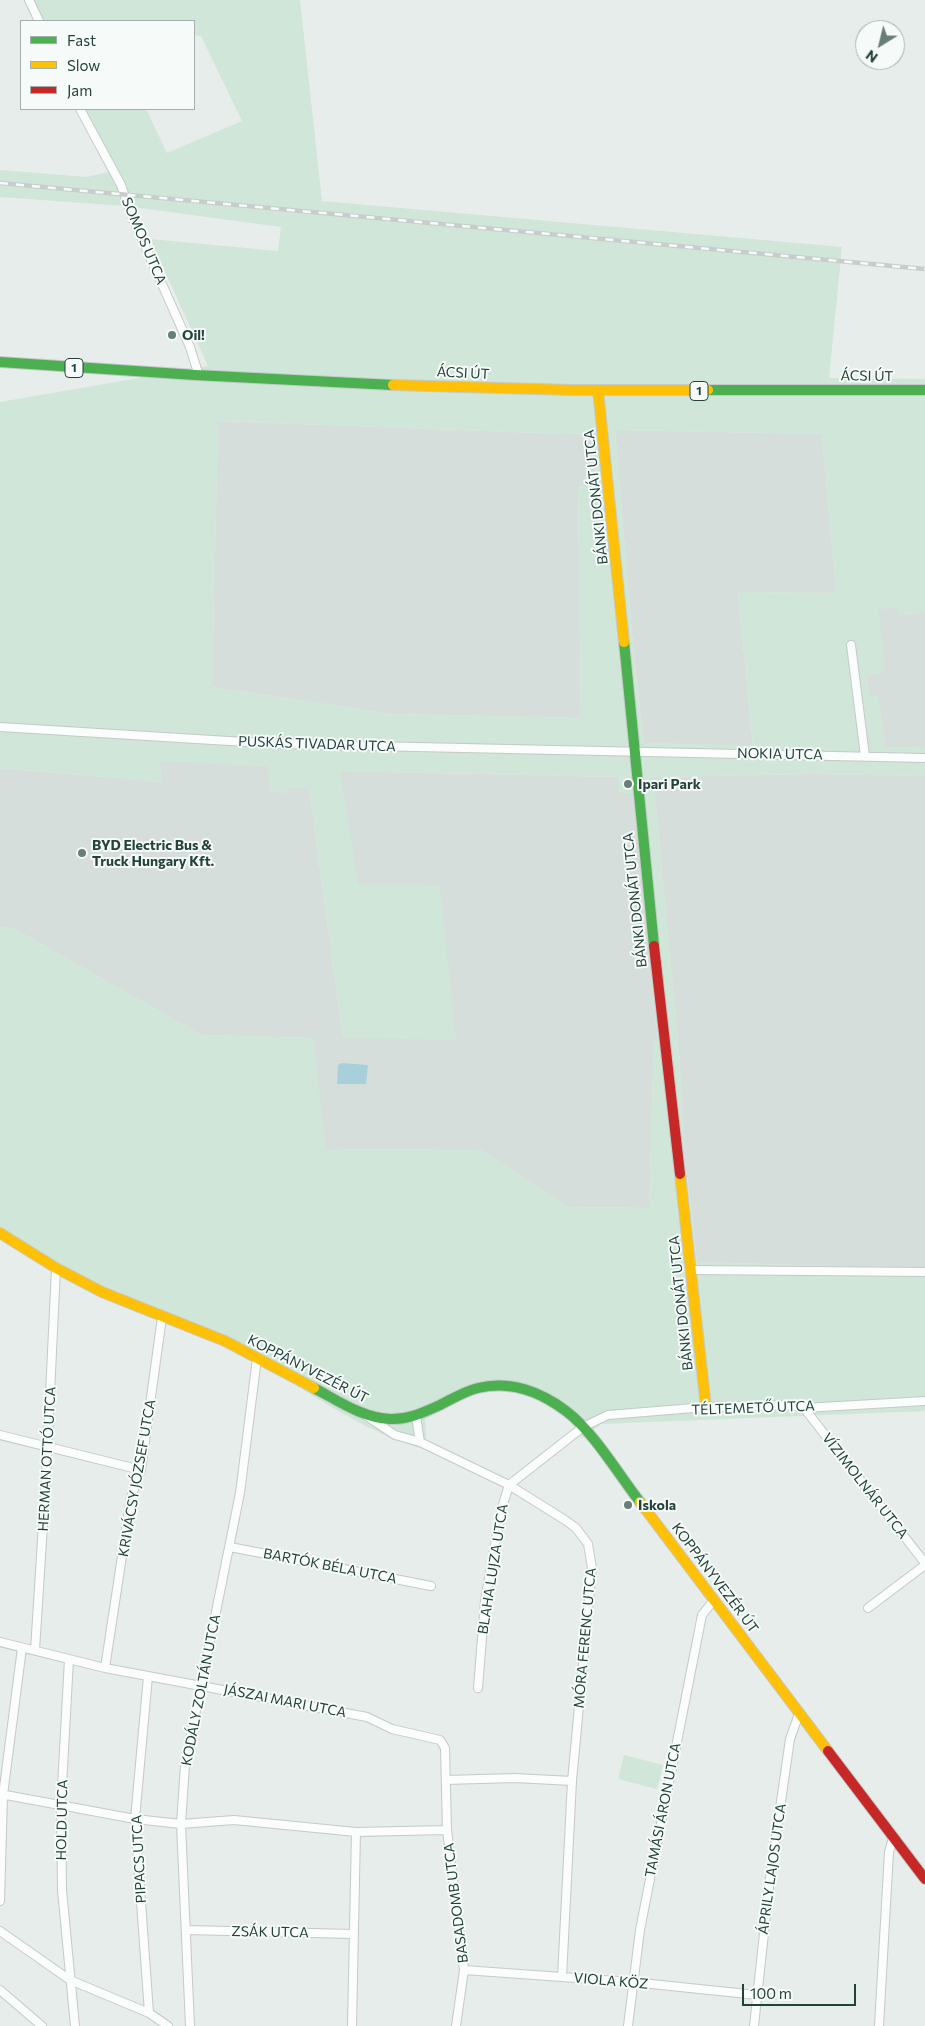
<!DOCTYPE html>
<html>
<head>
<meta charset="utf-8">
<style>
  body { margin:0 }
  #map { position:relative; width:925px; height:2026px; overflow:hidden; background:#e7edea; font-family:Commissioner,sans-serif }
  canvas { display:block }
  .legend { position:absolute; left:20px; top:20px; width:175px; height:90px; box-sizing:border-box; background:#f6fbf9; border:1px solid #a2b1ad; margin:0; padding:6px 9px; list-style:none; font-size:15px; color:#23423c }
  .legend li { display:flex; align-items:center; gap:10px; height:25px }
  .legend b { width:25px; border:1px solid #a2b1ad }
  .north { position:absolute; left:855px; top:20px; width:50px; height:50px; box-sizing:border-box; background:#f6fbf9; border:1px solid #a2b1ad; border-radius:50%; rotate:216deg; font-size:14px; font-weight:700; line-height:20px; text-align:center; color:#23423c }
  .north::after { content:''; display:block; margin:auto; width:18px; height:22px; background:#687e79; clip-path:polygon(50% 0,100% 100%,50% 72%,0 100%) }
  .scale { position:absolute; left:742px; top:1984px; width:114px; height:22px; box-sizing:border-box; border:2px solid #23423c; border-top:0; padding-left:6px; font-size:15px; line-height:18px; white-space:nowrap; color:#23423c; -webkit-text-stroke:4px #f6fbf9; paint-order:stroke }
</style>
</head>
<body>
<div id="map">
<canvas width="925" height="2026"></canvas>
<ul class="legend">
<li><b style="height:6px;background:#4caf50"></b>Fast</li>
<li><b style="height:6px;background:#ffc107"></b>Slow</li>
<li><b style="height:6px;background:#c62828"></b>Jam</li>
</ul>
<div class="north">N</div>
<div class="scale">100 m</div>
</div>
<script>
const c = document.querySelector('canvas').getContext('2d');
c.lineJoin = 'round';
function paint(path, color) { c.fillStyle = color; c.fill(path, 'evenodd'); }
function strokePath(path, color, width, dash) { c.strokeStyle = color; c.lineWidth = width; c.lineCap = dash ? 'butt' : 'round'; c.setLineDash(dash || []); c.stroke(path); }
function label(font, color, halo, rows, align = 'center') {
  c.font = font + ' Commissioner,sans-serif'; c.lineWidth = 4; c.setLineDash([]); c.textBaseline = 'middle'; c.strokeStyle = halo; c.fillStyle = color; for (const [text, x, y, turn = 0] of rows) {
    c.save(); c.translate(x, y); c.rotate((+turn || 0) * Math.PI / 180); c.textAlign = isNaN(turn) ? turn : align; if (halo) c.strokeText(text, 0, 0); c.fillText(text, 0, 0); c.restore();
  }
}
const built = new Path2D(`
  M218 421 593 435 597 485 578 487 581 718 391 714 212 687Z
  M615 430 822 434 836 593 738 592 753 746 644 743 633 646Z
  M898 606 899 615 925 612V748L885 747 878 696H869L866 676 879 674 884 668 878 609Z
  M159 761 269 766V789L287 793 288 788H309L343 1038 357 884 340 771 618 777 633 792 658 1041H654L649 1208 568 1207 481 1150 325 1149 313 1038 201 1035 11 927H0V768L162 782Z
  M813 774 925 776V1269L697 1262 684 1151 679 1052 653 777Z`);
const green = new Path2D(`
  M24 0H300L322 201 842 247 829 378 925 379V612L899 615 898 606 879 609 884 668 879 674 866 677 869 696 878 695 885 747 925 748V776L813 774 653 777 679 1052 684 1151 697 1262 925 1269V1411L601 1424 583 1438C577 1430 571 1420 564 1413 543 1394 508 1385 481 1392 462 1397 443 1410 425 1419L427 1450C360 1432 304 1387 243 1354 207 1335 161 1324 123 1307 80 1289 40 1264 0 1240V927H11L201 1035 314 1038 325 1149 481 1150 568 1207 649 1208 654 1041H658L633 793H619L618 777 340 771 358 884 440 885 456 1040 343 1038 309 788H288L287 793 269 789 268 766 159 762 162 782 0 768V402L208 366 150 239 278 251 281 227 125 206 0 197V170L87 177 108 172 77 109H146L167 153 242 121 201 36 194 35V21H34ZM218 421 593 435 597 485 578 486 581 718 391 714 212 687ZM615 430 822 434 836 593 738 592 753 745 644 743 633 646Z
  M624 1755 663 1765 657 1789 618 1779Z`);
const water = new Path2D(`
  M342 1063 368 1065 366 1084H337L338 1065Z`);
const street = new Path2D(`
  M29 0 39 21
  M80 109 121 185 133 219 190 347 199 376
  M851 645 865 756
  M0 727 278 744 925 758
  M691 1270 925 1272
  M804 1408 925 1563
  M365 1415 395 1435 420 1442 509 1485 565 1520 576 1528 588 1544 592 1568 572 1781 562 1977
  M416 1416 420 1442
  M0 1435 141 1470
  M230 1547 431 1586
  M868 1608 925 1565
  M0 1642 105 1668 367 1717 392 1729 440 1740 445 1748 447 1830 464 1970 456 2026
  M35 1650 46 1478 56 1268
  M69 1659 61 1805 62 1890 75 2026
  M105 1668 131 1497 141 1470 162 1317
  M148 1676 135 1819 149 2013
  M478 1688 485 1601 501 1511 509 1485 583 1427 608 1415 706 1407 792 1405 804 1408 925 1401
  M446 1780 515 1778 572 1781
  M0 1794 135 1819 181 1824 234 1820 356 1832 447 1830
  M0 1901 3 1795 22 1648
  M187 1930 353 1934
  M0 1931 70 1980 149 2013 168 2026
  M464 1970 632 1982 757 1995
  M0 1990 42 2026
  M190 2026 181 1824 185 1765 240 1493 257 1358
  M352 2026 356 1832
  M628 2026 640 1930 702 1615 714 1600
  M754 2026 770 1878 790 1739 799 1714
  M879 2026 889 1852 893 1838`);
const fast = new Path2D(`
  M0 362 195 375 393 385
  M708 390H925
  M624 642 654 946
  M314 1388C337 1400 362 1418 390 1419 408 1420 424 1412 440 1405 452 1399 465 1391 478 1388 510 1380 541 1392 566 1411 593 1431 619 1475 640 1502`);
const slow = new Path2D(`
  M393 385 571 390H708
  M598 390 624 642
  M680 1174 706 1407
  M0 1233 56 1268 102 1292 225 1341 314 1388
  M640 1502 828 1751`);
const jam = new Path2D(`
  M654 946 680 1174
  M828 1751 925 1879`);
const rail = new Path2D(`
  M0 183 925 269`);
const markers = [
  [172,335,5,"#687e79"],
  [628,784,5,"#687e79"],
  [82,853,5,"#687e79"],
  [628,1505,5,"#687e79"]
];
const shields = [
  [74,368,18],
  [699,391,18]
];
const shieldNames = [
  ["1",74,368],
  ["1",699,391]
];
const streetNames = [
  ["SOMOS UTCA",144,241,67],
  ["ÁCSI ÚT",463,373,3],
  ["ÁCSI ÚT",867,376,1],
  ["BÁNKI DONÁT UTCA",596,497,-96],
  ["PUSKÁS TIVADAR UTCA",317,744,2],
  ["NOKIA UTCA",780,754,1],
  ["BÁNKI DONÁT UTCA",635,900,-96],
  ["BÁNKI DONÁT UTCA",681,1303,-96],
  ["KOPPÁNYVEZÉR ÚT",308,1369,27],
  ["TÉLTEMETŐ UTCA",753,1408,-2],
  ["HERMAN OTTÓ UTCA",47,1459,-87],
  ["KRIVÁCSY JÓZSEF UTCA",137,1478,-80],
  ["VÍZIMOLNÁR UTCA",865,1486,52],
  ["BARTÓK BÉLA UTCA",330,1566,11],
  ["BLAHA LUJZA UTCA",493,1569,-81],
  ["KOPPÁNYVEZÉR ÚT",715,1578,53],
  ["MÓRA FERENC UTCA",585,1638,-85],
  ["KODÁLY ZOLTÁN UTCA",201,1690,-79],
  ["JÁSZAI MARI UTCA",285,1701,11],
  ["TAMÁSI ÁRON UTCA",663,1810,-79],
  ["HOLD UTCA",62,1820,-89],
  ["PIPACS UTCA",139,1859,-93],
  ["ÁPRILY LAJOS UTCA",772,1869,-82],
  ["BASADOMB UTCA",456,1903,-97],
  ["ZSÁK UTCA",270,1932,1],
  ["VIOLA KÖZ",611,1981,5]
];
const poiNames = [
  ["Oil!",182,335],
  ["Ipari Park",638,784],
  ["BYD Electric Bus &",92,845],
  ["Truck Hungary Kft.",92,861],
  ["Iskola",638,1505]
];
paint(built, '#d5deda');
paint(green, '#d0e6d8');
paint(water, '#a7d0db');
strokePath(street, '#c4cac8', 10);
strokePath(fast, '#c3cac8', 12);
strokePath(slow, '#c3cac8', 12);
strokePath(jam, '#c3cac8', 12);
strokePath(street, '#fbfcfc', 8);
strokePath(fast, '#4caf50', 10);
strokePath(slow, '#ffc107', 10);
strokePath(jam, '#c62828', 10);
strokePath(rail, '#c8cdcb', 4.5);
strokePath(rail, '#f6fbf9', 2.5, [8]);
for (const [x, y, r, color] of markers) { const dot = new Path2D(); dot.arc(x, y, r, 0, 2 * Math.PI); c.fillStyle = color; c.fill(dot); strokePath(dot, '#f6fbf9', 2); }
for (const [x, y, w] of shields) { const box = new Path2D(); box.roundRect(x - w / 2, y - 9.5, w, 19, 4); c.fillStyle = '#f6fbf9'; c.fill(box); strokePath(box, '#23423c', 1); }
label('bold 12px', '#23423c', null, shieldNames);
label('14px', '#23423c', '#f6fbf9', streetNames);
label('bold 14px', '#23423c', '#f6fbf9', poiNames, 'left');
</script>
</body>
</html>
